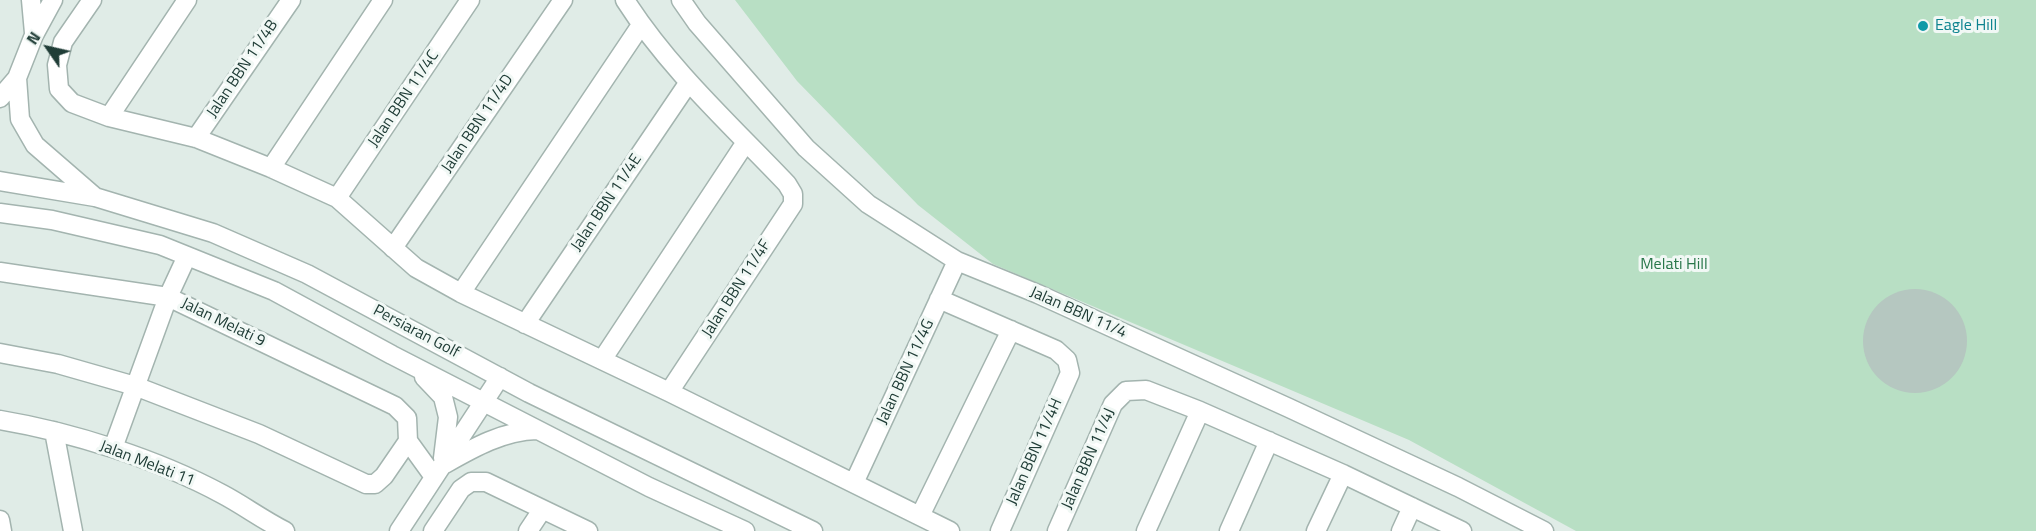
<!DOCTYPE html>
<html>
<head>
<meta charset="utf-8">
<style>
  body { margin:0 }
  #map { position:relative; width:2036px; height:531px; overflow:hidden; background:#e0ece7; font-family:"Titillium Web",sans-serif }
  canvas { display:block }
  .north { position:absolute; left:18px; top:18px; width:60px; height:60px; -webkit-text-stroke:4px #f1f8f5; paint-order:stroke; rotate:304deg; font-size:16px; font-weight:700; line-height:24px; text-align:center; color:#203d37 }
  .north::after { content:''; display:block; margin:auto; width:21px; height:27px; background:#203d37; clip-path:polygon(50% 0,100% 100%,50% 72%,0 100%) }
</style>
</head>
<body>
<div id="map">
<canvas width="2036" height="531"></canvas>
<div class="north">N</div>
</div>
<script>
const c = document.querySelector('canvas').getContext('2d');
c.lineJoin = 'round';
function paint(path, color) { c.fillStyle = color; c.fill(path, 'evenodd'); }
function strokePath(path, color, width, dash) { c.strokeStyle = color; c.lineWidth = width; c.lineCap = dash ? 'butt' : 'round'; c.setLineDash(dash || []); c.stroke(path); }
function label(font, color, halo, rows, align = 'center') {
  c.font = font + ' "Titillium Web",sans-serif'; c.lineWidth = 6; c.setLineDash([]); c.textBaseline = 'middle'; c.strokeStyle = halo; c.fillStyle = color; for (const [text, x, y, turn = 0] of rows) {
    c.save(); c.translate(x, y); c.rotate((+turn || 0) * Math.PI / 180); c.textAlign = isNaN(turn) ? turn : align; if (halo) c.strokeText(text, 0, 0); c.fillText(text, 0, 0); c.restore();
  }
}
const green = new Path2D(`
  M735 0H2036V531H1576L1409 440 993 264 918 205 797 81Z`);
const building = new Path2D(`
  M1863 341a52 52 0 1 1 104 0a52 52 0 1 1-104 0Z`);
const minor = new Path2D(`
  M31 0 34 33
  M92 0 63 42 57 65 59 89 72 103 109 117 196 138 271 168 337 198 416 268 461 293 669 392 950 531
  M625 0C669 69 731 125 787 184L793 194V204L669 392
  M681 0 697 23 806 148 868 204 957 261 1038 294 1289 408 1458 487 1544 531
  M17 78 20 119 35 145 95 197
  M0 98 17 78 34 35 53 0
  M109 117 187 0
  M196 138 291 0
  M271 168 383 0
  M0 181 95 197 213 233 307 274 529 393 813 531
  M337 198 470 0
  M0 213 52 220 160 245 274 291 392 355 649 487 745 531
  M393 248 563 0
  M0 272 168 297 395 406 407 418 408 441
  M461 293 641 25
  M939 299 1056 350 1067 360 1070 373 1000 531
  M525 324 689 82
  M0 353 58 364 135 386 259 434 366 484H375L384 476 408 441
  M602 360 746 142
  M424 377 443 397 448 417 443 458
  M0 420C72 432 157 459 222 494 243 505 263 520 285 531
  M54 431 73 531
  M408 441 434 477
  M113 448 168 297 187 256
  M443 465C473 448 502 431 537 430
  M854 483 957 261
  M920 516 1011 330
  M0 520 2 531
  M399 531 500 377
  M433 531 461 489 471 482H486L588 531
  M528 531 542 510
  M1057 531 1113 404 1126 391 1146 390 1200 411 1343 474 1462 531
  M1146 531 1200 411
  M1229 531 1269 441
  M1316 531 1343 474
  M1401 531 1412 507`);
const markers = [
  [1923,26,6,"#0f9aa8"]
];
const cultureNames = [
  ["Eagle Hill",1935,26]
];
const streetNames = [
  ["Jalan BBN 11/4B",243,69,-56],
  ["Jalan BBN 11/4C",404,99,-56],
  ["Jalan BBN 11/4D",478,124,-56],
  ["Jalan BBN 11/4E",607,203,-56],
  ["Jalan BBN 11/4F",737,289,-57],
  ["Jalan BBN 11/4",1078,313,24],
  ["Jalan Melati 9",223,323,26],
  ["Persiaran Golf",416,332,28],
  ["Jalan BBN 11/4G",906,372,-65],
  ["Jalan BBN 11/4H",1035,452,-66],
  ["Jalan BBN 11/4J",1089,459,-66],
  ["Jalan Melati 11",147,464,21]
];
const parkNames = [
  ["Melati Hill",1674,265]
];
paint(green, '#b8dfc4');
paint(building, '#b5c7c0');
strokePath(minor, '#a3b4af', 21);
strokePath(minor, '#fff', 18);
for (const [x, y, r, color] of markers) { const dot = new Path2D(); dot.arc(x, y, r, 0, 2 * Math.PI); c.fillStyle = color; c.fill(dot); strokePath(dot, '#f1f8f5', 2); }
label('16px', '#0d838f', '#f1f8f5', cultureNames, 'left');
label('16px', '#203d37', '#f1f8f5', streetNames);
label('16px', '#28774a', '#f1f8f5', parkNames);
</script>
</body>
</html>
